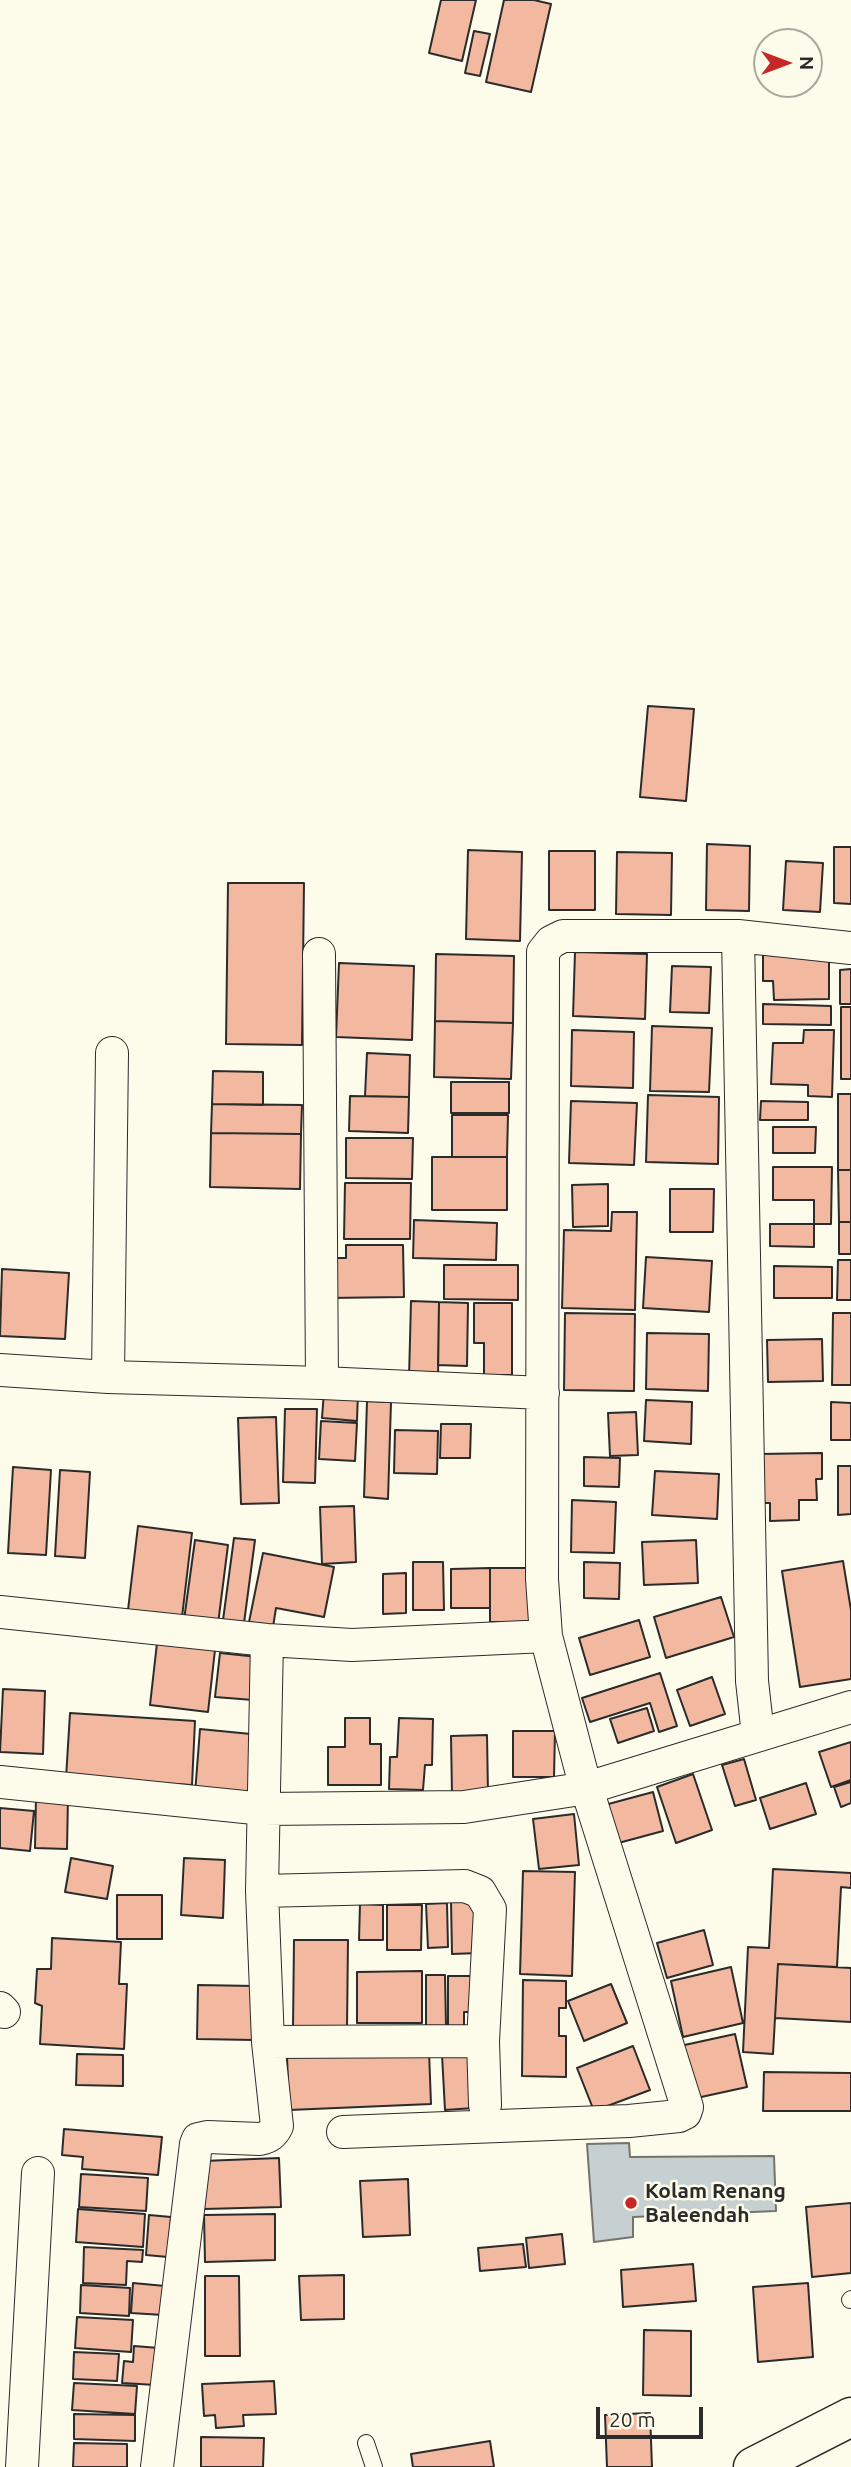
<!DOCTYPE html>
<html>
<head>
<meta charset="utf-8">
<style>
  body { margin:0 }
  #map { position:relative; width:851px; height:2467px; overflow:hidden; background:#fdfbea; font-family:Ubuntu,sans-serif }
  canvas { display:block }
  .north { position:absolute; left:753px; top:28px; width:70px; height:70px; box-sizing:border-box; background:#fdfbea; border:2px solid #a9a89e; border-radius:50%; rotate:90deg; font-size:19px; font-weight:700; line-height:28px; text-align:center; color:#2b2b2b }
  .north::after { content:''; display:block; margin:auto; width:24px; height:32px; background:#c62828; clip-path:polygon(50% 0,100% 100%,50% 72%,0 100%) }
  .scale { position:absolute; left:596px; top:2407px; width:107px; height:32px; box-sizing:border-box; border:4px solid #2b2b2b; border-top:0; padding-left:9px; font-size:21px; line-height:24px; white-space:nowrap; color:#2b2b2b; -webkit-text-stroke:5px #fdfbea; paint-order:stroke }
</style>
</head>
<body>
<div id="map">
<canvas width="851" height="2467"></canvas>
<div class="north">N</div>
<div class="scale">20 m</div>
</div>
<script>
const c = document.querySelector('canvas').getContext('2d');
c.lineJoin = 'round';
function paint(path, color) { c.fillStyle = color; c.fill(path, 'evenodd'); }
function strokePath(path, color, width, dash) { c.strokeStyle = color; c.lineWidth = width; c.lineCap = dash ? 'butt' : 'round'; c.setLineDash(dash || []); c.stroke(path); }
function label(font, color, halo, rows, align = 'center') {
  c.font = font + ' Ubuntu,sans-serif'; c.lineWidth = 5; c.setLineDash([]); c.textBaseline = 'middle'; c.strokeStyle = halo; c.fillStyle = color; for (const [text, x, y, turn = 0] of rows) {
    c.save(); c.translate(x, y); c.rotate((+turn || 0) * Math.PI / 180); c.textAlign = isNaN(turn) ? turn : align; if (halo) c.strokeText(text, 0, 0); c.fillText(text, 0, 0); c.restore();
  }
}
const water = new Path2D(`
  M629 2143 630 2157 774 2156 776 2211 633 2217V2237L594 2242 587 2144Z`);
const building = new Path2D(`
  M441 0H476L462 61 429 53Z
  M504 0H534L551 4 531 92 486 82Z
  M474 31 490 34 480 76 465 73Z
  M648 706 694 709 686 801 640 797Z
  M707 844 750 846 749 911 706 910Z
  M834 847H851V904L834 903Z
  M468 850 522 852 520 941 466 939Z
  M549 851H595V910H549Z
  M617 852 672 853 671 915 616 914Z
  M786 861 823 863 820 912 783 910Z
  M228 883H304L302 1045 226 1044Z
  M829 951V999L774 1000 773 981H763V952Z
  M575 952 647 954 645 1019 573 1016Z
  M436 954 514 956 513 1023 435 1021Z
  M339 963 414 966 412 1040 336 1037Z
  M672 966 711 967 709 1013 670 1012Z
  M851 969V1004H840V970Z
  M763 1004 831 1006V1025L763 1024Z
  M841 1007H851V1079H841Z
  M435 1021 513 1023 511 1079 434 1077Z
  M652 1026 712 1028 709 1092 650 1091Z
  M572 1030 634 1032 633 1088 571 1086Z
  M804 1030H834L832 1097 808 1096V1085L771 1084 773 1043H803Z
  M367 1053 410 1055 409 1097 365 1096Z
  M213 1071 263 1072V1105L212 1104Z
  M451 1082H509V1113H451Z
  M838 1094H851V1170H838Z
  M648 1095 719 1097 718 1164 646 1162Z
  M350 1096 409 1097 408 1133 349 1131Z
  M571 1101 637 1103 634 1165 569 1163Z
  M761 1101 808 1102V1120H760Z
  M212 1104 302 1105 301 1134 211 1133Z
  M452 1115H508L507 1157H452Z
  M773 1127H816L815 1153H773Z
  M211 1133 301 1134 300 1189 210 1187Z
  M346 1138H413L412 1179 346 1178Z
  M432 1157H507V1210H432Z
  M773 1167H832L831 1224H814V1200H773Z
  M838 1170H851V1222H839Z
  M345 1183H411L410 1239H344Z
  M608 1184V1226L573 1227 572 1185Z
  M670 1189H714L713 1232H670Z
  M612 1212H637L635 1310 562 1308 564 1230 611 1231Z
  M414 1220 497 1223 496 1260 413 1258Z
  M839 1222H851V1254H839Z
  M770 1224H814V1247L770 1246Z
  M346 1245H403L404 1297 328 1298V1258H346Z
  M646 1257 712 1261 709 1312 643 1308Z
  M838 1260H851V1300H837Z
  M444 1265H518V1300L444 1299Z
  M774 1266 832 1267V1298H774Z
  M2 1269 69 1273 65 1339 0 1336Z
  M411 1301 439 1302 438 1378H409Z
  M439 1302 468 1303 467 1366 438 1365Z
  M474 1303H512V1375H484V1343H474Z
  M565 1313 635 1314 634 1391 564 1390Z
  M833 1313H851V1385H832Z
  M647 1333 709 1334 708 1391 646 1389Z
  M822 1339 823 1381 768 1382 767 1340Z
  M324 1391 358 1392 357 1421 322 1418Z
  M646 1400 692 1402 691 1444 644 1441Z
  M367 1401 391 1402 388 1499 364 1497Z
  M831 1402 851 1403V1440H831Z
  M285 1409H317L315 1483 283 1482Z
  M636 1412 638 1455 610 1456 608 1413Z
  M276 1417 279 1503 241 1504 238 1418Z
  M321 1421 357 1423 355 1461 319 1459Z
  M441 1424H471L470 1458H440Z
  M395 1430 438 1431 437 1474 394 1473Z
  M822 1453V1479H816L817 1500H799V1520L770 1521V1503H753L759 1454Z
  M584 1457 620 1458 619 1487 584 1486Z
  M838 1466H851V1514L838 1515Z
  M13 1467 51 1470 46 1555 8 1553Z
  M60 1470 90 1472 85 1558 55 1556Z
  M655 1471 719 1474 717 1519 652 1515Z
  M572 1500 616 1502 614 1553 571 1552Z
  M354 1506 356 1562 322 1564 320 1507Z
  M138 1526 192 1533 182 1617 128 1610Z
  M234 1538 255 1540 244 1623 223 1620Z
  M195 1540 228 1545 218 1624 184 1620Z
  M696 1540 698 1583 644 1585 642 1542Z
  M263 1553 334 1567 324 1617 276 1608 273 1627 249 1622Z
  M843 1561 851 1610V1679L800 1687 782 1571Z
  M413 1562H443L444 1610H413Z
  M584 1562 620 1563 619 1599 584 1598Z
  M490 1568V1608H451V1569Z
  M490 1568H530L531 1622H490Z
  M406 1573V1613L383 1614V1574Z
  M721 1597 734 1637 666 1658 654 1617Z
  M639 1620 650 1657 590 1675 579 1638Z
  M157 1643 215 1650 208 1712 150 1705Z
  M220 1653 258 1657 253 1700 215 1697Z
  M660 1673 677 1726 659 1732 650 1703 590 1722 582 1698Z
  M712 1677 725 1714 690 1726 677 1690Z
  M3 1689 45 1691 43 1754 0 1752Z
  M647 1708 654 1731 618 1743 610 1719Z
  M70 1713 195 1721 192 1785 66 1778Z
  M345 1718H370V1744H381V1785H328V1747H345Z
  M399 1718 433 1719 432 1765H425L423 1790 389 1789 390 1757H397Z
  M200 1729 261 1735 255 1800 195 1794Z
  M513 1731H555L554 1777H513Z
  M487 1735 488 1794 452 1795 451 1736Z
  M851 1742V1780L831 1787 819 1752Z
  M744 1759 756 1800 735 1806 722 1765Z
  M693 1774 712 1830 676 1843 657 1787Z
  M851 1782V1803L841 1807 834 1787Z
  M806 1783 816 1814 770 1829 760 1798Z
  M653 1792 663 1831 611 1845 601 1806Z
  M36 1796 68 1797 67 1849 35 1848Z
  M0 1808 34 1811 30 1851 0 1848Z
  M574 1814 579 1865 539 1869 533 1819Z
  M71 1858 113 1866 107 1899 65 1892Z
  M184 1858 225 1860 223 1918 181 1915Z
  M773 1869 851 1873V1888L841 1887 837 1967 778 1964 773 2054 743 2052 748 1947 769 1948Z
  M523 1871 575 1872 572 1976 520 1974Z
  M117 1895H162V1939H117Z
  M477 1901 478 1953 452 1954 451 1902Z
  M447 1903 448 1947 428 1948 426 1904Z
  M360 1904 383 1905V1940H359Z
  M387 1905H422L421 1950H387Z
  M704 1930 713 1965 667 1978 657 1943Z
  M52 1938 121 1942 119 1984H127L124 2049 40 2044 42 2006 35 2003 37 1969H51Z
  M294 1940H348L347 2028 293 2027Z
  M778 1964 851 1968V2022L775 2018Z
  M731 1967 743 2023 683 2037 671 1981Z
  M422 1971V2023H357V1972Z
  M426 1975H445L446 2026H426Z
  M448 1976H475V2012H464V2030H448Z
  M523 1980 566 1981V2008H559V2036H566V2077L522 2076Z
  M611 1984 627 2023 584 2041 568 2001Z
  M198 1985 255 1986 254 2040 197 2039Z
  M735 2034 747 2087 692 2099 680 2046Z
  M633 2046 650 2090 594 2111 577 2068Z
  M429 2051 431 2104 289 2110 287 2056Z
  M77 2054 123 2055V2086L76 2085Z
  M471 2054 474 2108 445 2110 442 2055Z
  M764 2072 851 2073V2111H763Z
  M64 2129 162 2137 158 2175 82 2169 83 2157 62 2155Z
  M279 2158 281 2207 204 2209 203 2161Z
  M81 2174 148 2178 146 2211 79 2207Z
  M408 2179 410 2235 363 2237 360 2181Z
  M851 2203V2273L812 2277 806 2207Z
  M78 2209 145 2214 143 2247 76 2242Z
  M275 2214V2260L205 2262 204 2215Z
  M149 2215 171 2217 168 2257 146 2255Z
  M562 2234 565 2264 529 2268 526 2238Z
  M523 2244 526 2267 480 2271 478 2248Z
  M84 2247 143 2250 142 2262 127 2261 126 2285 83 2283Z
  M693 2264 696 2301 623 2307 621 2270Z
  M344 2275V2319L301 2320 299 2276Z
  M205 2276H239L240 2356H205Z
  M133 2283 165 2286 163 2315 131 2313Z
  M808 2283 813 2357 758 2362 753 2287Z
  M81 2285 130 2288 129 2316 80 2313Z
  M77 2317 133 2320 131 2352 75 2348Z
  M644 2330 691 2331V2396L643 2395Z
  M134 2346 159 2348 156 2385 122 2383 124 2361 133 2362Z
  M74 2352 119 2354 117 2381 73 2379Z
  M274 2381 276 2414 243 2415 244 2426 216 2428 215 2415 204 2416 202 2384Z
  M74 2383 137 2386 135 2414 72 2410Z
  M650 2413 652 2467H607L605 2415Z
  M74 2414 135 2415V2441L74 2439Z
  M201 2437 264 2438 263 2467H201Z
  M490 2441 494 2467H413L411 2454Z
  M74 2443 127 2444V2467H73Z`);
const lane = new Path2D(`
  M850 2300 851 2299
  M366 2443 374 2467`);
const street = new Path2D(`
  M738 936 752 1681 758 1735
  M319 954 322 1383
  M0 1370 108 1377 322 1383 543 1393
  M108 1377 112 1053
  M0 1612 267 1640 352 1645 546 1636
  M0 1782 264 1809 464 1807 587 1788 851 1707
  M262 1891 465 1886 480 1892 490 1909 483 2041 268 2042
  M0 2008 4 2012
  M483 2041 485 2105
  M343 2132 629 2121 679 2116 685 2113 687 2107 581 1770 546 1636 542 1579 543 952 551 942 563 936H738L851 948
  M22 2467 38 2173
  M157 2467 196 2144 198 2139 207 2137 260 2139C269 2137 273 2134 277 2126L268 2042 262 1891 267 1640`);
const secondary = new Path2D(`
  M753 2467 851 2417`);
const markers = [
  [631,2203,7,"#c62828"]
];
const poiNames = [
  ["Kolam Renang",645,2191],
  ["Baleendah",645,2215]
];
paint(water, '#c7d0d0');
strokePath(water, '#74746e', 2);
paint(building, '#f2b8a0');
strokePath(building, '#2b2b2b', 2);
strokePath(lane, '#2b2b2b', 18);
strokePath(street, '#2b2b2b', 34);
strokePath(secondary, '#2b2b2b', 41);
strokePath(lane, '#fdfbea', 16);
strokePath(street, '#fdfbea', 32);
strokePath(secondary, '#fdfbea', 38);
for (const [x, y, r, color] of markers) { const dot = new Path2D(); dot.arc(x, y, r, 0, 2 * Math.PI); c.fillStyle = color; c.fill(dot); strokePath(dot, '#fdfbea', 2.5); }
label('bold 21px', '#2b2b2b', '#fdfbea', poiNames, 'left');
</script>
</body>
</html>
